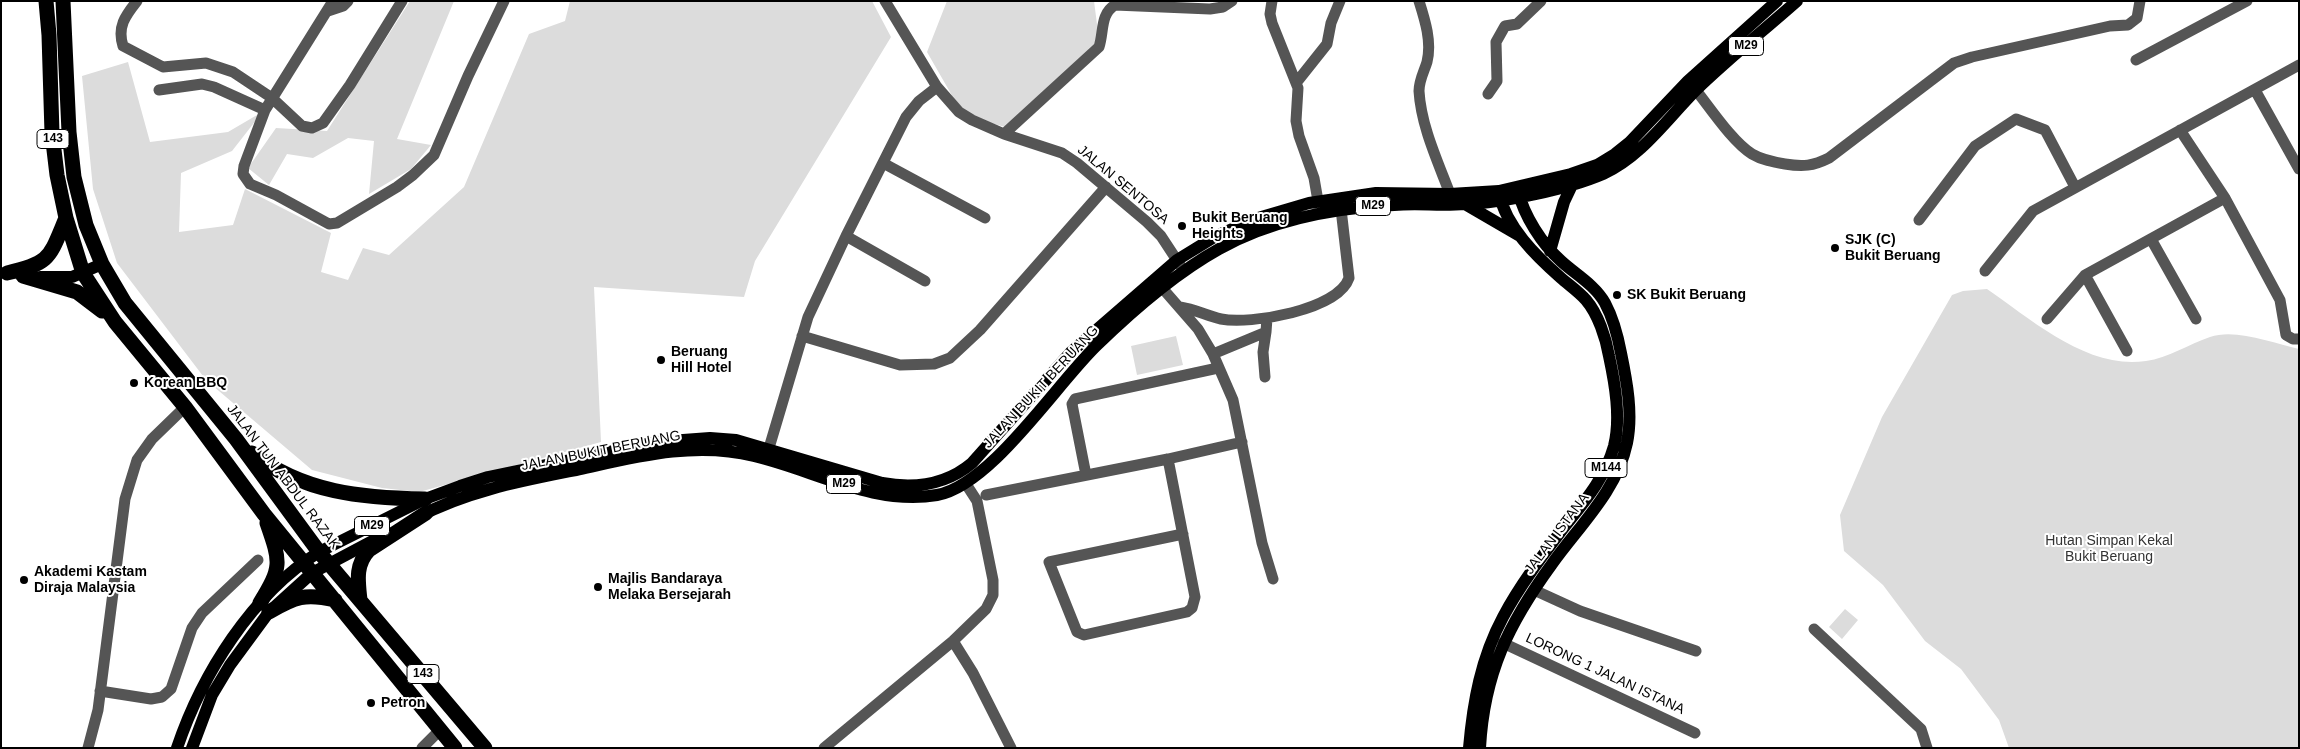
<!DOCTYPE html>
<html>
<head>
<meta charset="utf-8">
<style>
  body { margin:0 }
  #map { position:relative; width:2300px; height:749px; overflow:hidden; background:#fff; font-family:Helvetica,sans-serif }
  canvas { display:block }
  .frame { position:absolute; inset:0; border:2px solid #000; pointer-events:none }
</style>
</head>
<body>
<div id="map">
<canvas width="2300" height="749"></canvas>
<div class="frame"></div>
</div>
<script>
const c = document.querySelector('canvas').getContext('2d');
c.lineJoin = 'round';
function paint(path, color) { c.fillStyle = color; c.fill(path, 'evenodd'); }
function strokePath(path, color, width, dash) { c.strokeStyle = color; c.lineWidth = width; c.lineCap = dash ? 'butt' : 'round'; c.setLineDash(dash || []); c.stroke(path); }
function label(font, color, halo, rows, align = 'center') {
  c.font = font + ' Helvetica,sans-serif'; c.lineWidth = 4; c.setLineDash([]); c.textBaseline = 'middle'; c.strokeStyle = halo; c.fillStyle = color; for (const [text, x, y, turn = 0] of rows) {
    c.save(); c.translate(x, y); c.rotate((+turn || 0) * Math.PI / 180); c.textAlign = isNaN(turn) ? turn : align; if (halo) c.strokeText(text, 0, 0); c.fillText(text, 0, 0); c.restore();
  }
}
const green = new Path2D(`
  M410 1H454L397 139 431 145 411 169 369 194 374 141 348 138 313 158 287 154 269 185 248 168 276 128 327 131Z
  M570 1H872L891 37 755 261 744 297 594 287 601 442 419 492 382 488 312 470 206 380 117 263 93 189 82 76 128 62 150 142 228 132 257 115V119L232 151 181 173 179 232 233 225 245 189 331 233 321 272 348 280 363 248 389 255 464 187 529 34 565 21Z
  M947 1H1094L1098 32 1096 43 1005 127 973 118 954 99 927 52Z
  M1987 289C2032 320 2088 370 2146 361 2168 358 2189 344 2210 337 2235 328 2273 343 2299 349V748H2009L1999 720 1961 669 1925 641 1883 585 1844 551 1840 515 1882 417 1952 295 1963 291Z
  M1176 336 1183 365 1137 375 1131 346Z
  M1845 609 1858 620 1842 639 1829 627Z`);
const minor = new Path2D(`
  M137 1C125 16 117 27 123 46L163 67 206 63 233 72 272 98 302 126 312 128 323 123 350 85 402 1
  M333 1 265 110 244 166 243 174 250 184 276 195 329 224 337 223 397 187 413 175 434 155 468 76 504 1
  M885 1 937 87 959 112 972 120 1004 134 1062 153 1077 163 1147 222 1161 236 1184 271
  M1272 1 1270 14 1272 23 1298 88 1296 121 1299 136 1314 178 1318 201
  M1419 1C1425 20 1432 42 1427 62 1424 72 1419 80 1419 91 1421 126 1438 162 1450 194
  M328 11 343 6 348 1
  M2136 60 2247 1
  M1296 83 1327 44 1331 23 1340 1
  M1691 84C1707 103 1731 141 1752 154 1762 160 1773 162 1785 164 1803 167 1813 166 1829 158L1954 63 1972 57 2110 26 2128 25 2137 18 2140 1
  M159 90 202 84 214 87 265 110
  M2255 90 2299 169
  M1488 94 1497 81 1496 42 1505 26 1517 24 1541 1
  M2180 130 2225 198 2280 300 2286 335 2293 339H2299
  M1004 134 1099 47C1104 32 1100 14 1115 5L1210 9 1223 7 1232 1
  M883 163 985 218
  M1919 220 1975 146 2016 119 2045 130 2075 187
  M846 236 925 281
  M2151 239 2196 319
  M1985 271 2033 211 2299 65
  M2085 275 2127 351
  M1157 282 1198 329 1213 354 1233 400 1262 543 1273 579
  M1180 307C1195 309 1207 316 1221 319 1250 325 1338 310 1349 278L1341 209
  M2047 319 2085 275 2225 198
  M802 336 900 365 934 364 950 358 980 330 1106 187
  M1213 354 1266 332 1267 318
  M1265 377 1263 352 1266 332
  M769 448 808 317 846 236 906 117 919 101 937 87
  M1168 459 1195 597 1192 608 1187 612 1084 635 1077 632 1049 562 1183 534
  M1086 475 1072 404 1075 399 1218 368
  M986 495 1168 459 1242 442
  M1534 590 1580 611 1696 651
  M1814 629 1921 729 1927 748
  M953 641 973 673 1011 748
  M1503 643 1695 733
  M100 691 151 699 162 697 171 689 192 628 202 613 258 560
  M88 748 98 710 125 499 137 460 152 439 185 407
  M422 748 440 730
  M824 748 953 641 986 609 993 595V580L977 501 966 484`);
const major = new Path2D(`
  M1465 204 1520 236
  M1550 251 1564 202 1573 183
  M40 277H72L102 264
  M418 517C467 491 521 481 576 470 635 457 694 441 754 456 814 470 874 506 937 495 991 485 1055 386 1096 346 1133 310 1174 274 1219 249 1272 219 1335 208 1394 205 1417 203 1441 206 1465 204 1503 203 1568 189 1603 174 1642 156 1667 119 1696 90 1728 59 1763 31 1797 1
  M177 748C202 674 252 594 319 552L425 499 460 486 488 477 656 442 710 438 736 440 882 483C915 489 946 485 972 463L1071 352 1177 260 1216 236 1258 218 1309 203 1376 193 1450 194 1499 191 1571 174 1597 165 1615 154 1630 142 1688 81 1777 1
  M192 748 212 695 230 665 269 612 312 573 378 538
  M1469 748C1473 702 1481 658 1503 617 1520 585 1543 555 1565 526 1585 501 1605 478 1614 446 1621 418 1615 384 1609 356 1606 338 1598 314 1586 300 1579 292 1569 285 1561 278 1536 256 1506 227 1499 193
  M1480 748C1484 673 1509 623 1552 564 1579 526 1617 491 1627 443 1633 414 1627 382 1621 353 1618 337 1612 316 1605 303 1595 285 1575 274 1561 261 1542 244 1524 216 1518 191`);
const highway = new Path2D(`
  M46 1 49 35 52 133 57 175 66 218 83 273 115 322 185 407 264 514 455 748
  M63 1 69 132 74 177 86 225 102 264 125 303 236 439 319 552 485 748
  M7 273C51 263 49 258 66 218
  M23 276 77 292 102 311
  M252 453C303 493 363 498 425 499
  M360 600C358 581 355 565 369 550L426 513
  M260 603C282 567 281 563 267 523
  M269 612C295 597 305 593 335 600`);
const markers = [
  [1182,226,5,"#000"],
  [1835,248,5,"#000"],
  [1617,295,5,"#000"],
  [661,360,5,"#000"],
  [134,383,5,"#000"],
  [24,580,5,"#000"],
  [598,587,5,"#000"],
  [371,703,5,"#000"]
];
const shields = [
  [1746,46,35],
  [53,139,32],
  [1373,206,35],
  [1606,468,42],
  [844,484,35],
  [372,526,35],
  [423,674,32]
];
const shieldNames = [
  ["M29",1746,46],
  ["143",53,139],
  ["M29",1373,206],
  ["M144",1606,468],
  ["M29",844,484],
  ["M29",372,526],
  ["143",423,674]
];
const streetNames = [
  ["JALAN SENTOSA",1123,185,40],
  ["JALAN BUKIT BERUANG",1041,387,-47],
  ["JALAN BUKIT BERUANG",601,451,-11],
  ["JALAN TUN ABDUL RAZAK",283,477,53],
  ["JALAN ISTANA",1557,534,-53],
  ["LORONG 1 JALAN ISTANA",1605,674,25]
];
const poiNames = [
  ["Bukit Beruang",1192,218],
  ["Heights",1192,234],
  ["SJK (C)",1845,240],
  ["Bukit Beruang",1845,256],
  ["SK Bukit Beruang",1627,295],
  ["Beruang",671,352],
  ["Hill Hotel",671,368],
  ["Korean BBQ",144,383],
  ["Akademi Kastam",34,572],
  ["Diraja Malaysia",34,588],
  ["Majlis Bandaraya",608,579],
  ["Melaka Bersejarah",608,595],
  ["Petron",381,703]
];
const parkNames = [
  ["Hutan Simpan Kekal",2109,541],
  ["Bukit Beruang",2109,557]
];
paint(green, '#dcdcdc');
strokePath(minor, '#555', 11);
strokePath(major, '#000', 12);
strokePath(highway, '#000', 15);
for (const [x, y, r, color] of markers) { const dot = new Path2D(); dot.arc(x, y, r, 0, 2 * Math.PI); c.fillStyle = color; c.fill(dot); strokePath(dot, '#fff', 2); }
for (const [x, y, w] of shields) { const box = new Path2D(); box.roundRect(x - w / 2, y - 9.5, w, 19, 4); c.fillStyle = '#fff'; c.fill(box); strokePath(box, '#000', 1); }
label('bold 12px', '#000', null, shieldNames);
label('14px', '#000', '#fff', streetNames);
label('bold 14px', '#000', '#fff', poiNames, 'left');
label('14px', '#333', '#fff', parkNames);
</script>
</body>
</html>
